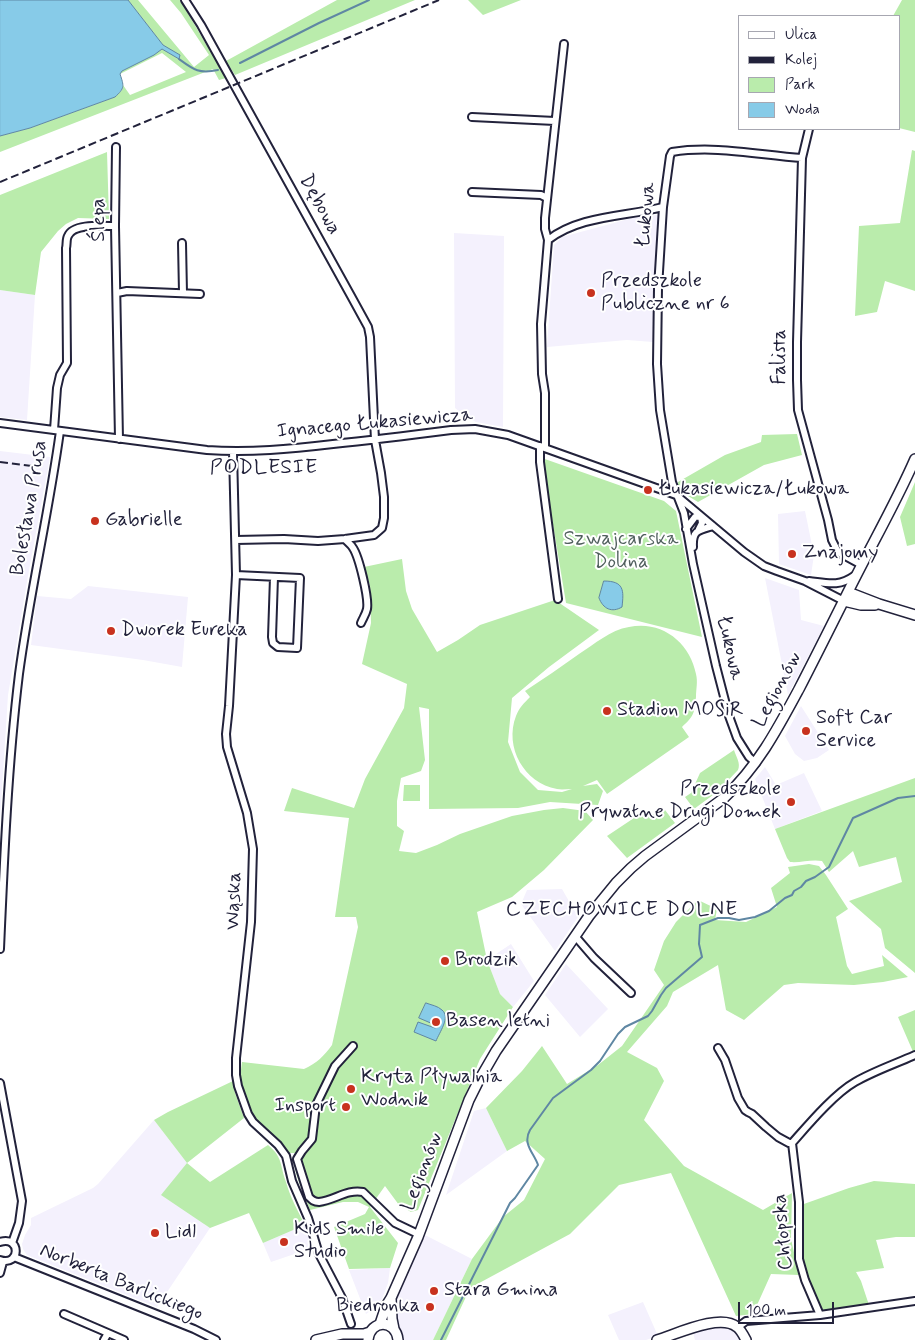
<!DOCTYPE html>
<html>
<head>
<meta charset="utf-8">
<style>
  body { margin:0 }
  #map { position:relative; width:915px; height:1340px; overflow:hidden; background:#fff; font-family:Mynerve,sans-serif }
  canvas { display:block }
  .legend { position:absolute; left:738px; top:15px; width:162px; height:115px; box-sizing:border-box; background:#fff; border:1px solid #a7a7b1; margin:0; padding:6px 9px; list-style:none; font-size:15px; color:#22223b }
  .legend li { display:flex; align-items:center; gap:10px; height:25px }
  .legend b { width:25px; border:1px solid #a7a7b1 }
  .scale { position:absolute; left:738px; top:1302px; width:96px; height:22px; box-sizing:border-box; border:2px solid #22223b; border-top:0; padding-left:6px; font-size:15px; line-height:18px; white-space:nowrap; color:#22223b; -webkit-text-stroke:4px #fff; paint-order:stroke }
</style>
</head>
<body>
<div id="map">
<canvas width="915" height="1340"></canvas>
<ul class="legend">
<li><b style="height:6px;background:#fff"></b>Ulica</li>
<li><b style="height:6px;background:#22223b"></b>Kolej</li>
<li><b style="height:14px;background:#baecac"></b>Park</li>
<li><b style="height:14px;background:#87cbe8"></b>Woda</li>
</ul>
<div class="scale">100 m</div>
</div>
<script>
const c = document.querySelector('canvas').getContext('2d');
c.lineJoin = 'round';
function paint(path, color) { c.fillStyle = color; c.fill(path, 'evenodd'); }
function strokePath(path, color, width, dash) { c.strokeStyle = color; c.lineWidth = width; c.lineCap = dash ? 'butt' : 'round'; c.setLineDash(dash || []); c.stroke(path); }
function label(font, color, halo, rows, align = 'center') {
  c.font = font + ' Mynerve,sans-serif'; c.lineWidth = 4; c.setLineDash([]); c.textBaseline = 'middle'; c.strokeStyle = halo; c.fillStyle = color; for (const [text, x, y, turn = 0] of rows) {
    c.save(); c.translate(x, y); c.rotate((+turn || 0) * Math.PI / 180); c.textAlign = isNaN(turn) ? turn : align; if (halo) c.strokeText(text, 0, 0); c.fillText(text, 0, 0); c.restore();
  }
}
const built = new Path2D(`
  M658 215 653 342 627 340 547 347 554 245 562 237 636 217Z
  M454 233 504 236 503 427 476 422 465 416 455 408Z
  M0 290 35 295 27 420 0 417Z
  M0 451 50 457 28 576 8 695 0 820Z
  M805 511 814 555 811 575 779 564 778 514Z
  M765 578 799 590 801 620 824 626 788 695Z
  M88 586 188 597 182 667 143 660 31 645 37 596 71 599Z
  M801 706 829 750 817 758 804 761 795 754 785 736Z
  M765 767 776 785 804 773 822 811 775 829 755 779Z
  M562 889 578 917 555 951 521 904 527 890Z
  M511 944 534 981 513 1007 500 994 487 960Z
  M566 964 608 1009 580 1037 545 995Z
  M486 1108 507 1151 446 1195 474 1111Z
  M154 1120 187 1163 204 1224 210 1228 157 1307 27 1255 23 1249 22 1244 25 1235 31 1225V1218L93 1188 98 1184Z
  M305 1225 312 1248 271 1262 263 1243Z
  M425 1235 472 1259 433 1340H403L402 1334 395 1321V1308L396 1300 406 1276Z
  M390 1268 388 1283 382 1299 377 1306 366 1314 349 1270Z
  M643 1302 658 1336 646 1340H619L608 1315Z
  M719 1326 731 1327 738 1332 742 1340H695L693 1333Z`);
const green = new Path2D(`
  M128 0H138L194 67 209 55 181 13 170 0H180L226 78 219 80 213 69 0 152V136L30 128 115 97 122 90 123 85 130 95 186 72 162 53 120 74 122 71 153 55 162 49 179 58 163 45Z
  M337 0H415L235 75 226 61Z
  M468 0H521L483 15Z
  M902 0H915V132L899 128V16H893Z
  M912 150 915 151V291L885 281 877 312 855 316 859 226 900 223Z
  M107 152 109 219 78 218 66 224 58 231 41 252 35 295 0 290V195Z
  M797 434 802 455 764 465 698 502 678 490V482L725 455 761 442 762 435Z
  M542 458 664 501 676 511 702 637 566 603Z
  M915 482V544L907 546 900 517Z
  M402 559 406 591 412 609 437 652 458 640 480 625 555 600 599 630 549 667 512 698 508 742 520 772 538 790 562 792 572 789C567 789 562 790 557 789 524 783 504 747 516 716 519 708 524 703 530 697L525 691C543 679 561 667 579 654 595 644 610 630 629 627 661 620 690 642 696 674 698 682 696 689 696 697 694 713 695 715 682 727L689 737 607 794 597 780 583 786 597 784 603 791 598 805 550 802 518 808 429 809V709L419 707 425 760 421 771 401 778 397 801V826L404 831 399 851 416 853 437 845 460 834 512 816 544 810 563 808 585 811 593 820 544 870 512 897 477 912 487 960 500 994 513 1007 480 1059 418 1210 411 1212 399 1205 385 1186 370 1207 398 1243 390 1268 349 1269 334 1227 365 1214 369 1207 358 1202H343L310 1210C305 1196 290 1167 295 1153H288L279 1142 255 1120 244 1096 240 1077 242 1062 304 1069C317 1063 324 1056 332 1045L358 927 356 917H335L349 818 284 811 292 788 354 808 365 779 404 708 407 684 362 664 371 623 370 585 364 567Z
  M734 750C736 757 741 763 738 770L717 792 694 809 685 797 691 793 700 773Z
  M915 778V973L885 948 881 929 849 901 902 882 896 857 859 867 853 851 829 872 822 861C811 859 801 863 790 862L787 858 775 829Z
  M404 785H420V801H403Z
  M665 810 675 823 627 858 607 836 640 814H659Z
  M809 864 819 866 826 875 848 909 836 917 847 966 852 974 884 966 882 955 908 977 883 982 854 985 798 983 784 985 744 1020 726 1010 718 965 673 992 667 1006 627 1052 657 1068 664 1081 644 1120 684 1166 763 1210 792 1193 791 1239 799 1275 771 1274 753 1314 736 1316 671 1173 619 1185 570 1234 470 1288 446 1340H433L472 1259 503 1217 524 1200 545 1159 525 1141 507 1151 486 1108 522 1071 542 1046 567 1084 598 1065 622 1046 664 985 654 970 664 941 676 922 698 900 717 909 715 920 746 922 777 907 771 888 790 873 788 867Z
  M915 1010V1053L914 1054 898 1017Z
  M233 1081 235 1093 244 1118 187 1163 210 1182 268 1145C283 1157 280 1166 286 1182 290 1197 298 1211 305 1225L263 1243 249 1213 210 1228 161 1195 187 1163 154 1120 168 1112Z
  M874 1181 915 1184V1237H896L876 1240 884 1268 856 1272 861 1281 869 1305 821 1314 807 1280 801 1259V1205L849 1188Z`);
const water = new Path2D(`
  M0 0H128L163 45 180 55 179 59 162 49 154 55 122 71 120 74C124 86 125 88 115 97L30 128 0 136Z
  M604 581C624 581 624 590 622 607 612 613 603 609 599 598Z
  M426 1003C431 1005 438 1006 442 1010 451 1017 439 1033 436 1041L414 1032 418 1022 435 1028 439 1026 438 1024 436 1022 433 1024 419 1018Z`);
const stream = new Path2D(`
  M179 59C194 70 199 74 218 70
  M240 63 319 23 369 0
  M441 1340 510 1203 515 1198 538 1165C534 1153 522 1144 530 1130L553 1098 591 1070 600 1061 618 1034 625 1027 648 1016 652 1011 661 995 666 988 702 957 699 944 700 925 718 918H729L739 920 755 917 769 911 785 898 792 895 794 891 801 887 806 881 815 877 829 867 853 818 898 798 915 796`);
const street = new Path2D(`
  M185 0 201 25 351 296 368 327 370 337 375 440 381 473 384 497V518L382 528 374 535 345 539 318 541 284 539 236 540
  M472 117 555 121
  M809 129 802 158 797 342V380L798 410 828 520 832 540 838 552 862 565
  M116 147 115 226 119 439
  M472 192 541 195 547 198
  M548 240 545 229V218L564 44
  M182 243 183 293
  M117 293 127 291 200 294
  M0 423 207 450C249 453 291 449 333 444 372 440 412 435 451 430L475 429 508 435 676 495 744 552 764 566 777 571 805 581 844 601
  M54 430 57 388 60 375 67 363 66 248C67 245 66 239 68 236 73 223 104 226 115 226
  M540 446V462L558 599
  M545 447V393L542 374 541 324 548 240C580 215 625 217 663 207
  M233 452 236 575 229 706 226 734 227 747 247 813 253 849 251 922 236 1058V1075L238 1086 248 1114 253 1122 278 1145 286 1156 292 1181 308 1218 319 1254 342 1298 351 1324
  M686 529 695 517 701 516 702 523 699 529
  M345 539C347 542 351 544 353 548 359 557 369 598 367 609 366 614 363 618 361 623
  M693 547C692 530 699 530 713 526
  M236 575 300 578 297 648 278 647 273 643 272 637 274 577
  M809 581C827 583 839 587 854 576
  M756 763 749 757 737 738 729 716 716 666 693 564 684 513 672 482 660 410 657 364 658 288 663 207 670 156 672 152C715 145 759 155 802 158
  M575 936 594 958 631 993
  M0 949C4 857 8 765 19 674 30 592 49 512 60 431
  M353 1046 335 1066 316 1105 312 1139 302 1151 297 1159 309 1197C312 1200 314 1202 319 1202 335 1200 347 1189 363 1192L395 1223 418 1234
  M718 1048 725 1060 738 1098 745 1110 748 1112 752 1114 766 1127 778 1137 789 1143H792
  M0 1083 22 1201 19 1223 12 1243
  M0 1242C21 1235 21 1267 0 1260
  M14 1257 194 1329 216 1340
  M0 1273 3 1262
  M64 1314 108 1333
  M820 1315 805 1280 799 1259V1202L792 1143C808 1125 834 1094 855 1082 874 1071 895 1064 915 1055
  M738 1327 746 1321 820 1315 915 1301
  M104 1340 108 1333 124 1340`);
const secondary = new Path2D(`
  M848 592 879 604 915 615
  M844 601 861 605H875
  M391 1298 392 1319 394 1329
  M380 1324 386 1306 391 1298 418 1237 469 1100 478 1082 496 1051 589 916 616 883 631 868 645 856 724 798C758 766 777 730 799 689 815 658 831 626 847 594 869 549 895 505 915 459
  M316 1340 342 1334H364L370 1332
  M368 1340C370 1319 396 1319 398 1340
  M657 1340C677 1334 720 1313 737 1327 741 1330 744 1336 746 1340`);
const rail = new Path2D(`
  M0 182 439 0
  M0 462 32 466`);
const markers = [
  [591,293,5,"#c8321e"],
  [648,490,5,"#c8321e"],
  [95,521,5,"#c8321e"],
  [792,554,5,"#c8321e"],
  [111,631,5,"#c8321e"],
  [607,711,5,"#c8321e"],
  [806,731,5,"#c8321e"],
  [791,802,5,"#c8321e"],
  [445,961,5,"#c8321e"],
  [436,1022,5,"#c8321e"],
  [351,1089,5,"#c8321e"],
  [346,1107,5,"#c8321e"],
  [155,1233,5,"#c8321e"],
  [284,1242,5,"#c8321e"],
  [434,1291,5,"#c8321e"],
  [430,1307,5,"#c8321e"]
];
const streetNames = [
  ["Dębowa",319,205,61],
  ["Łukowa",647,215,-85],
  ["Ślepa",100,220,-90],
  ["Falista",781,357,-90],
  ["Ignacego Łukasiewicza",375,424,-5],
  ["Bolesława Prusa",30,508,-80],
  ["Łukowa",729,648,77],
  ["Legionów",778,690,-62],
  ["Wąska",235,901,-88],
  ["Legionów",423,1172,-69],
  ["Chłopska",784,1232,-95],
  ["Norberta Barlickiego",121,1283,22]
];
const poiNames = [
  ["Przedszkole",601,282],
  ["Publiczne nr 6",601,305],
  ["Łukasiewicza/Łukowa",658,490],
  ["Gabrielle",105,521],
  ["Znajomy",802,554],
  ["Dworek Eureka",121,631],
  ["Stadion MOSiR",617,711],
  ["Soft Car",816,719],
  ["Service",816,742],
  ["Przedszkole",781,790,"right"],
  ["Prywatne Drugi Domek",781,813,"right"],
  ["Brodzik",455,961],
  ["Basen letni",446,1022],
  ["Kryta Pływalnia",361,1078],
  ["Wodnik",361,1101],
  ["Insport",336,1107,"right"],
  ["Kids Smile",294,1230],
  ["Studio",294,1253],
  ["Lidl",165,1233],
  ["Stara Gmina",444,1291],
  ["Biedronka",420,1307,"right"]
];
const parkNames = [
  ["Szwajcarska",621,540],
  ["Dolina",621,563]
];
const neighbourhoodNames = [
  ["PODLESIE",264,469],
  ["CZECHOWICE DOLNE",622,911]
];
paint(built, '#f4f1fd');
paint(green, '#baecac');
paint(water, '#87cbe8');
strokePath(water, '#5f87a3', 1);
strokePath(stream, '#5f87a3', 2);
strokePath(street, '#22223b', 10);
strokePath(secondary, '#22223b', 12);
strokePath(street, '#fff', 6);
strokePath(secondary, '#fff', 9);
strokePath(rail, '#22223b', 2, [8, 4]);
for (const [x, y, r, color] of markers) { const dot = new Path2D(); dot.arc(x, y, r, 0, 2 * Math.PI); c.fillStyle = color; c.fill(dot); strokePath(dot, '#fff', 2); }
label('20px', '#22223b', '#fff', streetNames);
label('20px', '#22223b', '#fff', poiNames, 'left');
label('20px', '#505f5d', '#fff', parkNames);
c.letterSpacing = '1px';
label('21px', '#22223b', '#fff', neighbourhoodNames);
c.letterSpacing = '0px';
</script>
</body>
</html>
